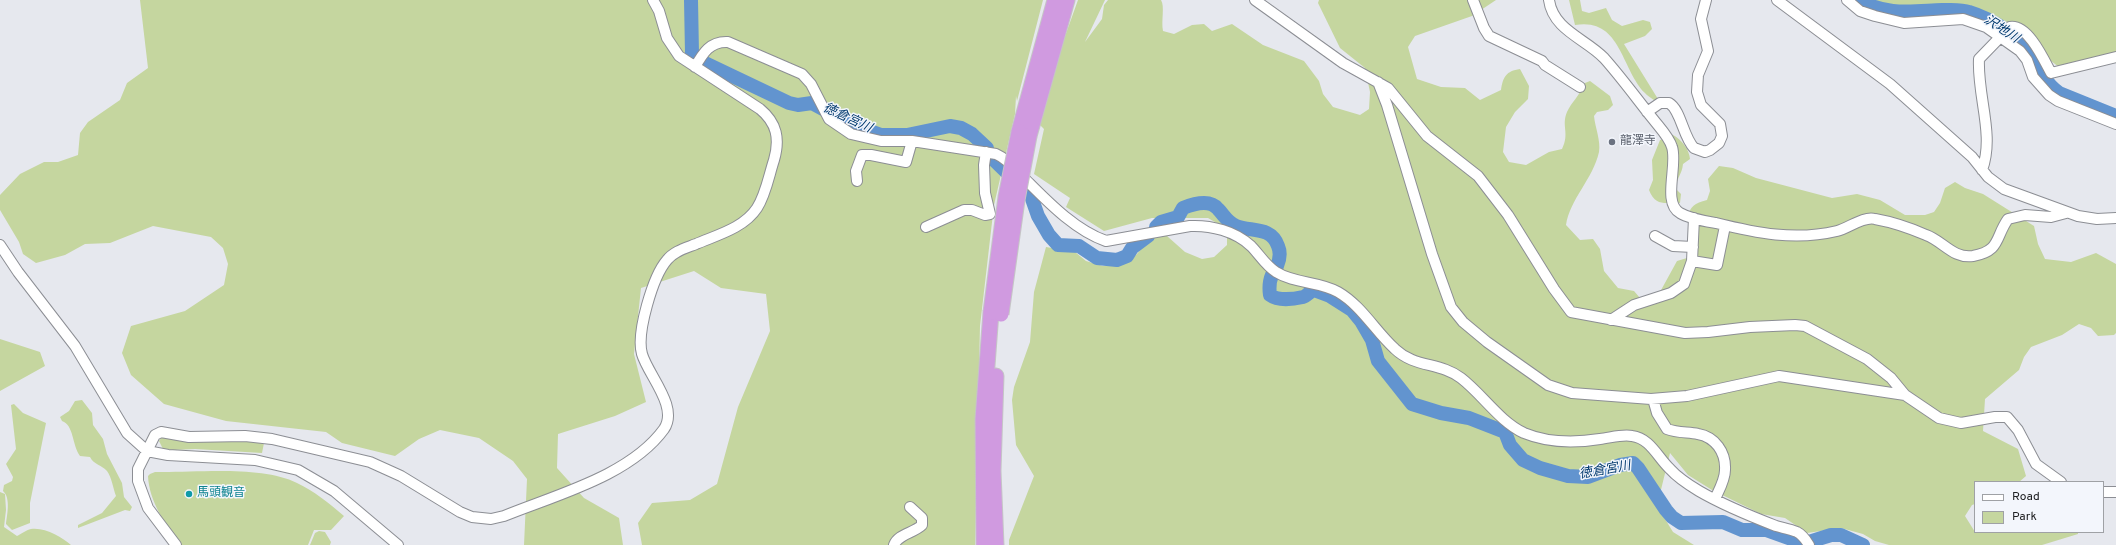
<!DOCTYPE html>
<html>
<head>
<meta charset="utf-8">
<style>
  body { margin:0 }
  #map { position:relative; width:2116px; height:545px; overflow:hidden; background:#e6e8ee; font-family:Overpass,sans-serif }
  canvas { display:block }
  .legend { position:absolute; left:1974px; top:481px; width:130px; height:52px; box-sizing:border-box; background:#f3f6fc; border:1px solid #9fa1a5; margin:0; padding:5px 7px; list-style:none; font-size:12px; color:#202123 }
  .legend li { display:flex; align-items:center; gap:8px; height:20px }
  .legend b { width:20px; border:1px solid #9fa1a5 }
</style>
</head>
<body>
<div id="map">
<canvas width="2116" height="545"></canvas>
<ul class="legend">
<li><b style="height:5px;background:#fff"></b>Road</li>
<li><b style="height:11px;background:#c5d69f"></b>Park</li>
</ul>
</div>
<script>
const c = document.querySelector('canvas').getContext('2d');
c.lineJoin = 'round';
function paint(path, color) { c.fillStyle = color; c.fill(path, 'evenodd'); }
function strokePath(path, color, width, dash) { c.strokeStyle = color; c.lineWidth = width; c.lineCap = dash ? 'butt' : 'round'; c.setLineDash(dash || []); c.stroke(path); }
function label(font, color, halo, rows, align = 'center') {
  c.font = font + ' Overpass,"Noto Sans JP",sans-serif'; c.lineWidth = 3; c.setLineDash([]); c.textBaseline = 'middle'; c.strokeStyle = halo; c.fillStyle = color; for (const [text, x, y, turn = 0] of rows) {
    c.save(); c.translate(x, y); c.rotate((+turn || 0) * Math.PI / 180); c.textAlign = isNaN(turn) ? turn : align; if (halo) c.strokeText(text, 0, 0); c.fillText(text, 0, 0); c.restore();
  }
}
const green = new Path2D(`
  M140 0H1043L1017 101 1016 96 1015 114 994 205 980 326 975 545H642L638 523 652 503 690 500 717 484 738 407 770 331 766 294 721 288 694 271 641 288 634 354 646 402 615 416 558 434 557 468 584 498 619 518 623 545H524L527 479 513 461 479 438 440 430 419 439 395 456 342 443 326 432 226 421 164 404 131 375 122 353 131 326 185 311 224 285 228 264 223 248 211 237 153 226 110 243 85 244 65 255 36 263 23 254 19 242 0 210V195L20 174 44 162H58L78 155 80 133 88 122 120 100 127 83 148 68Z
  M1078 0H1105L1085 42 1102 19 1104 5 1108 0H1161C1165 6 1161 21 1163 31L1174 34 1192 25 1204 24 1212 31 1232 24 1263 45 1304 61 1319 81 1323 94 1333 107 1360 115 1369 109 1370 92 1365 68 1340 48 1318 3 1319 0H1496L1472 16 1415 36 1408 47 1417 79 1441 87 1465 88 1480 100 1501 90C1503 77 1506 71 1520 69L1529 86 1528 99 1515 112 1506 127 1503 152 1509 162 1526 165 1549 152 1562 149C1570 133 1561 126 1567 112 1571 103 1580 95 1585 83L1590 81 1610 96 1613 105 1608 110 1597 112 1594 116C1595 127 1601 141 1599 152 1593 179 1570 199 1566 225L1580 240 1593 239 1600 249 1604 271 1618 288 1634 291 1640 298 1660 292 1677 261 1687 258 1694 239C1688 219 1682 206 1707 200L1710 191 1708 179 1719 166 1733 168 1756 178 1832 198 1857 194 1880 200 1905 215H1925L1934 212 1940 203 1945 188 1955 182 1965 188 1983 194 2034 226 2038 244 2045 259 2071 262 2096 253 2116 264V333L2114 335 2098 336 2091 328 2079 324 2062 335 2031 347 2024 357 2019 370 1985 399 1983 431 2018 449 2026 476 2019 482H1975V504L1972 505 1965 516 1975 532H2078V534L2042 545H1889L1875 541 1863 534 1841 528 1807 533 1785 518 1761 514 1712 490 1688 475 1670 453 1657 506 1673 532 1694 545H1009V540L1034 476 1016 445 1012 400 1014 387 1030 342 1034 292 1046 247 1075 252 1086 261 1103 266 1115 264 1136 255 1154 234 1167 236 1185 252 1202 259 1214 257 1227 245V229L1208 218H1152L1104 231 1066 207 1070 198 1034 174 1044 129 1039 124 1050 78Z
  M1569 0H1580L1582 11 1589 13 1606 8 1612 20 1622 26 1643 20 1650 22 1652 29 1645 36 1624 44 1658 99 1655 101C1652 98 1647 96 1645 93 1621 69 1621 17 1575 25Z
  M1862 0H2116V56L2062 69C2046 58 2031 44 2014 32 1971 1 1939 4 1889 9 1880 5 1869 7 1862 0Z
  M1673 135C1682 140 1689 149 1690 159L1683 164C1682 175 1676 178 1676 189L1681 194 1680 203C1664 202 1656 207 1649 190L1653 180 1652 160 1660 140Z
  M0 339 40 352 45 366 0 391Z
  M82 400 92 413 93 425 103 439 107 454 122 483 124 497 132 507 130 511 125 510 78 528V525L102 513 116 496C113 488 112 478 107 471 102 465 94 465 90 457L80 456C72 445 74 425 62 421L60 417 69 411 75 401Z
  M14 404 23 413 46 423 30 503V523L12 530 6 524C7 515 11 498 3 491L4 485 12 481 13 477 6 464 16 449 11 405Z
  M165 437 234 439 264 443 262 453 195 449 173 450 163 449 159 441 161 438Z
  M155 472C194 473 261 465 297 483 314 491 329 503 344 516L331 530H314L308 545H180C166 526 149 501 148 476L150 474Z
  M0 492 5 494 6 510 4 527 17 536C21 534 26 530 31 529 45 527 62 537 71 545H0Z
  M319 531 325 532 331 542 330 545H310L315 533Z`);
const river = new Path2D(`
  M691 0 692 53 705 63 789 103 798 105 812 103 851 124 881 135H907L950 126 961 128 972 134 987 148
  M1860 0C1885 16 1913 11 1942 10 1951 10 1961 9 1969 12 1989 18 2024 38 2033 56 2040 71 2045 83 2059 93L2116 116
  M993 159 1031 196 1038 216 1049 235 1058 245 1079 246 1097 258 1117 260 1127 256 1132 248 1148 236
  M1156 227 1161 222 1178 217 1183 208C1193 204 1210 199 1218 209 1224 215 1227 222 1236 226 1251 232 1271 226 1278 246 1281 253 1280 259 1277 266
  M1272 275C1269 282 1269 288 1270 295 1278 301 1294 299 1303 297 1307 296 1310 291 1314 290L1330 296 1352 310 1361 321 1372 340 1378 361 1412 404 1441 413 1469 418 1505 432 1510 445 1523 460 1540 468 1568 476 1588 477 1620 465 1633 463 1638 468 1666 510 1672 517 1681 523 1723 522 1742 530H1766L1797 541 1809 542 1831 535H1841L1863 545`);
const minor = new Path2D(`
  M1255 0 1343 63 1388 88 1427 136 1478 176 1508 215 1554 289 1571 312 1685 333 1708 332 1750 327 1795 325 1805 326 1867 359 1891 378 1905 395 1939 418 1961 423 1995 417H2007L2018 430 2036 464 2061 482
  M1473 0 1484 28 1489 36 1542 61 1545 65 1580 87
  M1549 0C1553 30 1586 39 1604 58 1621 77 1637 99 1653 119 1660 128 1669 137 1672 147 1678 165 1662 203 1680 213 1690 219 1704 221 1716 223 1756 233 1795 241 1837 231 1849 228 1863 216 1875 219 1892 222 1910 228 1926 235 1943 241 1953 259 1973 256 2001 251 1995 237 2008 219L2025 215 2051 217 2066 213
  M1777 0 1890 84 1972 157 1988 177 2004 189 2078 216 2097 219 2116 218
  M1847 0 1860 11 1875 16 1904 23 1963 19 1986 27 2020 51 2027 60 2033 77 2049 95 2058 101 2116 124
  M695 67C703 53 710 41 728 42L802 74 811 84 829 119 851 134 881 141H912L996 154C1010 160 1019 174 1030 184 1051 205 1077 231 1106 241L1190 226C1211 225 1235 231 1251 246 1259 254 1266 266 1276 272 1295 284 1319 281 1338 292 1362 306 1375 331 1395 349 1415 368 1440 362 1461 378 1483 395 1499 421 1524 433 1548 443 1575 443 1600 439 1610 438 1622 434 1632 436 1650 438 1658 458 1670 469 1678 478 1689 485 1699 491 1723 505 1750 516 1776 526 1783 528 1790 529 1797 532 1803 535 1806 540 1809 545
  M1378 82 1387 105 1432 254 1451 307 1463 322 1487 342 1548 385 1572 393 1651 399 1687 396 1779 376 1905 395
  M1647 112 1660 103H1669C1681 110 1683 137 1694 148L1705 152 1710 150 1719 143 1722 136 1720 124 1701 105 1697 92 1698 75 1708 51 1701 19 1706 0
  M1982 170C1995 135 1977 96 1979 59L2010 27C2028 24 2044 60 2051 73L2116 57
  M857 181 856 171 862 155H871L906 162 912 141
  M1694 218 1692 261 1717 265 1725 226
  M926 227 964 210H972L985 215 990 214 985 193 984 165 986 152
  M1655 236 1673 246 1693 247
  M0 245 18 272 75 346 127 433 147 451 168 455 255 460 298 470 334 491 398 545
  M1611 320 1634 305 1671 293 1684 284 1692 261
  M1653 399 1657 413 1667 429C1677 433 1688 432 1698 434 1715 437 1726 452 1725 470 1725 480 1719 490 1715 499
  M2103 492H2116
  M176 545 148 508 138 481V469L155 435 161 432 189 437 245 436 272 439 370 462 401 476 460 512 472 517 491 519 504 516C555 495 630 476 664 429 679 407 648 375 642 354 636 333 653 276 667 260 674 251 686 248 696 244 717 235 744 228 757 208 766 194 769 175 774 160 780 139 777 123 760 109L679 56 667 38 659 11 653 0
  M894 545C898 534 914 533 922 525V518L910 507`);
const highway = new Path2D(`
  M1019 132 1055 0
  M1029 136 1067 0
  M996 376 993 471 996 545
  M984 545 983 419 991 312`);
const highwayBridge = new Path2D(`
  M991 312 1006 197 1019 132
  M1001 314 1017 200 1029 136`);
const markers = [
  [1612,142,4,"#6b7280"],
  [189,494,4,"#0f9aa8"]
];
const worshipNames = [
  ["龍澤寺",1620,142]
];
const cultureNames = [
  ["馬頭観音",197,494]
];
const waterNames = [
  ["沢地川",2001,30,33],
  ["徳倉宮川",847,119,25],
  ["徳倉宮川",1605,471,-10]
];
paint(green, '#c5d69f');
strokePath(river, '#6294cf', 14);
strokePath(minor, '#8c8e94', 12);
strokePath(highway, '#c5c5c6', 17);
strokePath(minor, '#fff', 10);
strokePath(highway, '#d09ae0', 15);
strokePath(highwayBridge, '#c5c5c6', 17, []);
strokePath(highwayBridge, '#d09ae0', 15);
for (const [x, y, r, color] of markers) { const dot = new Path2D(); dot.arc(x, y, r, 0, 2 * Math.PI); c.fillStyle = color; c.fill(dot); strokePath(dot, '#f3f6fc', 1.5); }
label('12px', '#5b616d', '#f3f6fc', worshipNames, 'left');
label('12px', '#0d838f', '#f3f6fc', cultureNames, 'left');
label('italic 13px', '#00396e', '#f3f6fc', waterNames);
</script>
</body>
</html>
